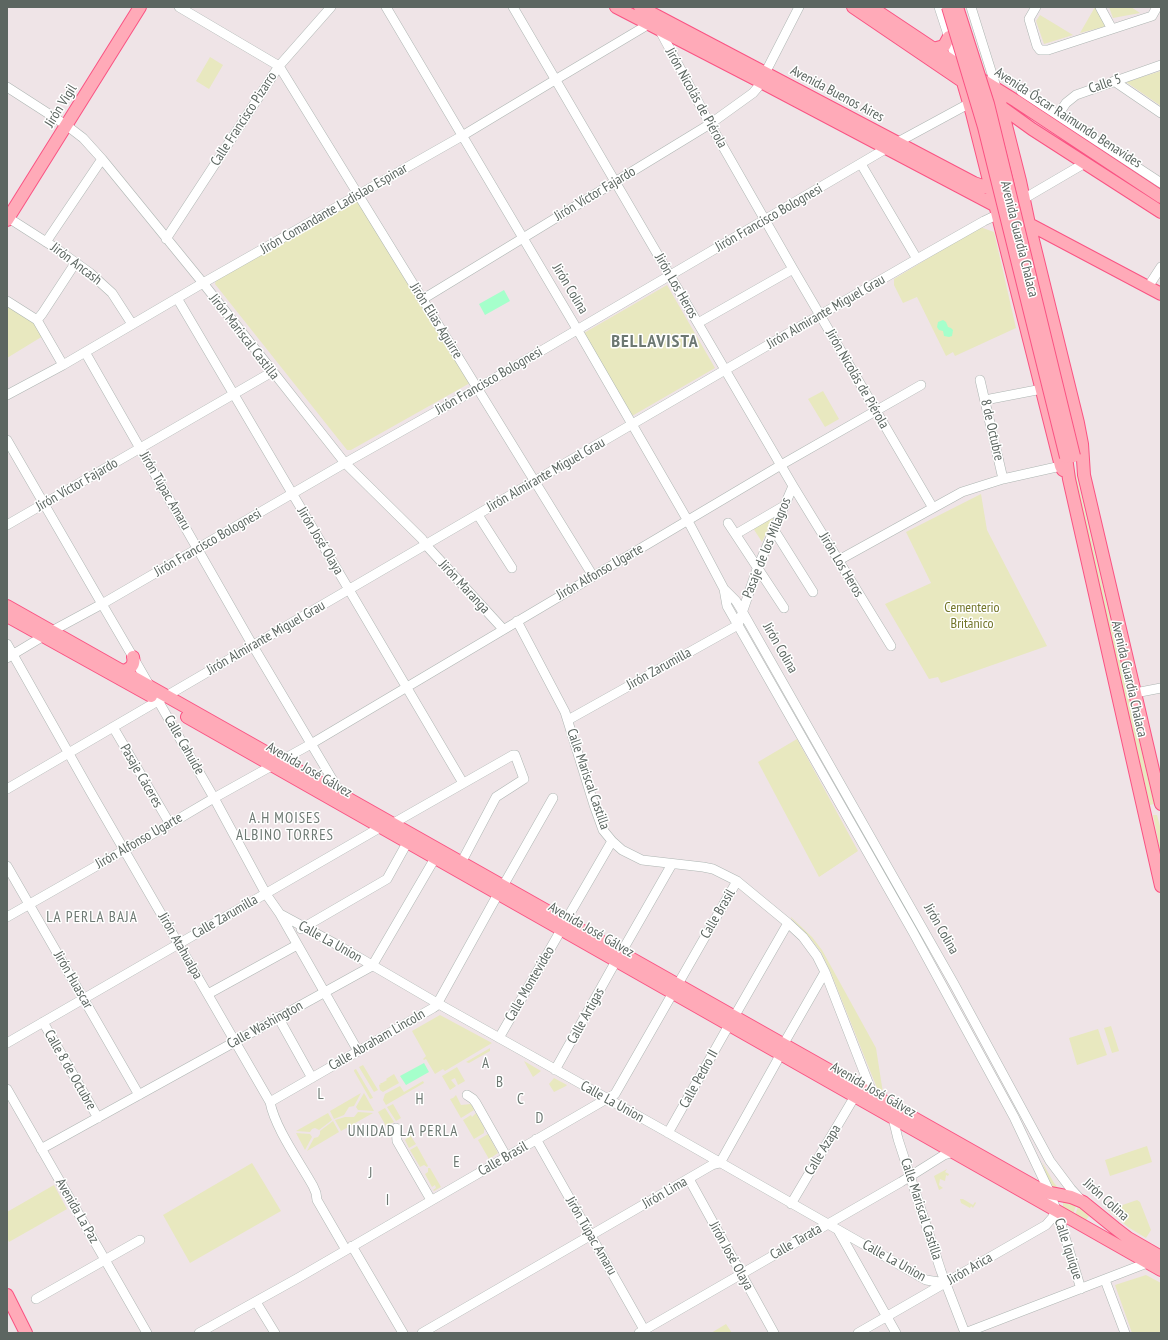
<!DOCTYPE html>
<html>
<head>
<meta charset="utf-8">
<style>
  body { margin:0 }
  #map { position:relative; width:1168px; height:1340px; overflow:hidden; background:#efe4e7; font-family:"PT Sans Narrow",sans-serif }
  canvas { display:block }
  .frame { position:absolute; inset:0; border:8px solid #5c6661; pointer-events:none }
</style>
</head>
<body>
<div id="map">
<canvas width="1168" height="1340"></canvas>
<div class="frame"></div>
</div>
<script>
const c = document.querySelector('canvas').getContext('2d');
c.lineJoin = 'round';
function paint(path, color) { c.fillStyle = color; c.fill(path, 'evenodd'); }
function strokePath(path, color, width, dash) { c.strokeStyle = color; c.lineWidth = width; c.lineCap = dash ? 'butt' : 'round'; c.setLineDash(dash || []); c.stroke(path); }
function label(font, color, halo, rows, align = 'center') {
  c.font = font + ' "PT Sans Narrow",sans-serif'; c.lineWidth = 3; c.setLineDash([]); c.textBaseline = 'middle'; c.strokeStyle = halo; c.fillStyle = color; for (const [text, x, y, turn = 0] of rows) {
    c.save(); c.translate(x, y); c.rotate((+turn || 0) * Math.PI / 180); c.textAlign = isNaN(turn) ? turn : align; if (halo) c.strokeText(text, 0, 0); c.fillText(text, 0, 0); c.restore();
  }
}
const green = new Path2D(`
  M1095 7 1106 21V25L1103 27 1080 33Z
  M1109 7H1131L1140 13 1113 18Z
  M1040 15 1073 35 1044 44 1036 21Z
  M210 57 223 65 209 89 196 81Z
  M1161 71V106L1126 82Z
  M359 200 470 383 351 450H347L215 284 216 280Z
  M980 227 994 232 1016 328 955 356 953 352 946 356 917 297 903 303 894 285V279Z
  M667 285 715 368 632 416 584 333Z
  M7 303 35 321 43 336 7 358Z
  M823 391 839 419 825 427 808 399Z
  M1068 445 1079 487 1154 804 1150 805 1087 545Z
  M981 494 987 530 1047 646 941 683 938 677 929 679 885 604 931 583 906 532Z
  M771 516 773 519 762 542 753 528Z
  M797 739 858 851 819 877 758 762Z
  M1153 815H1157L1161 830V850H1160Z
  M791 917 812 937 822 950 876 1048 883 1093 881 1095 879 1093 831 973 821 952 810 938 791 918Z
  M440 1015 492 1043 445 1071 443 1069 435 1074 426 1059 424 1060 423 1059 426 1056 412 1031Z
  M1111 1026 1119 1051 1112 1053 1104 1028Z
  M1098 1029 1107 1055 1077 1065 1069 1038Z
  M490 1048V1051L469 1063 466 1062Z
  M524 1061 541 1071 533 1077Z
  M363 1065 378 1090 374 1092 359 1067Z
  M457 1067 465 1081 458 1085 455 1078 451 1080 456 1086 450 1090 442 1076Z
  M356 1069 372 1096 373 1098 370 1099 354 1071V1070Z
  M394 1074 399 1083 383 1092 380 1090 379 1085 381 1084 380 1083H382L387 1080 386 1079Z
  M554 1078 567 1085 566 1086 554 1092 549 1084Z
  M423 1081 424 1083 386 1105 383 1100 385 1094 400 1086 404 1092Z
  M361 1093 354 1106 349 1107 344 1115 334 1119 330 1111Z
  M364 1093 374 1111 358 1110 356 1107Z
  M456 1095 461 1105 471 1104 474 1110 461 1118 450 1099 453 1098Z
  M393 1104 401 1118 396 1121 387 1107Z
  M385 1108 394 1122 386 1126 378 1112Z
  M358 1112 373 1113 341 1131 335 1120 345 1117H354Z
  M328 1113 332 1120 319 1130 315 1128 312 1129 310 1132 296 1131Z
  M476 1113 485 1129 484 1130V1133L474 1139 463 1120 471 1115 472 1117Z
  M333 1121 339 1132 307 1151 314 1138 318 1137 320 1134V1131Z
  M296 1133 310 1134 312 1137 305 1150Z
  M488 1134 498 1153 489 1159 478 1140Z
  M410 1135 416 1144 409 1148 405 1140Z
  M417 1146 428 1166 427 1167 424 1165 420 1167 410 1150Z
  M1147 1146 1152 1162 1110 1176 1105 1160Z
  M1042 1162 1054 1183 1060 1190 1051 1189Z
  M252 1163 281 1211 190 1263 163 1215Z
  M428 1168H430L441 1187 434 1191 433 1190 436 1188 435 1185 432 1187 425 1174 428 1172Z
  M947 1169 945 1172 949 1174 948 1176 946 1175 945 1181 940 1179 939 1185 943 1188 939 1190 934 1176Z
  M54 1185 67 1209 9 1242 7 1238V1212Z
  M960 1199H963L973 1205 975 1202 976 1203 973 1208 971 1206 970 1208 961 1203Z
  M1063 1200 1068 1201 1076 1206 1073 1214 1063 1208Z
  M1137 1200 1140 1202 1151 1230 1146 1238 1128 1227 1108 1210Z
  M1078 1207 1088 1214 1089 1216 1086 1220 1075 1215Z
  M1146 1275 1161 1283V1333H1132L1115 1285Z
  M726 1324 732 1333H711Z`);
const water = new Path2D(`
  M504 290 510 301 485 315 479 304Z
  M943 320 946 322 948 327 951 328 953 330 952 336 949 337 944 336 943 331 939 330 937 327 938 322Z
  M424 1063 429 1072 406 1085 400 1076Z`);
const minor = new Path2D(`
  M179 7 279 66 593 576
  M386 7 577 329 688 521 724 589 727 606 913 932 1014 1117 1050 1193 1060 1221 1081 1289
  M513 7 793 486 891 646
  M939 7 958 65
  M971 7 997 90
  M1036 7 1029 19 1037 46 1040 50H1048L1152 16 1157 7
  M1100 7 1112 29
  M658 27 710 124 793 269 933 508
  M1114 81 1161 113
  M7 87 66 125 83 138 102 159 203 283 345 463 422 539 426 545 503 629
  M1021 91 1161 183
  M1058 115 1066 103 1076 95 1161 65
  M861 164 917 259
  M1020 201 1085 163
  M7 217 54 247 90 273 112 293 132 324
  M166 239 279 66 331 7
  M46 242 102 159
  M1148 287 1161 267
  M177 298 463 783
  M423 299 710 124 753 93 758 87 799 7
  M7 301 37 320 63 365
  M37 320 42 314 76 262
  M698 323 793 269
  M85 352 253 646 341 794
  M980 380 1003 479
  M7 395 63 365 203 283 462 136 555 80 639 30 649 24 652 20
  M985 400 1042 389
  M7 440 102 604 133 657 214 798 266 894 280 914 358 1051
  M478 515 512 568
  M728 523 784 608
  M7 525 272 372
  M774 530 813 592
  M736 534 784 506
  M839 560 962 492 1003 479 1061 466
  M724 589 736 601 742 611 954 984 1050 1161 1071 1189 1082 1201
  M517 621 565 712 594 805 603 830 612 841 622 850 642 860 703 867 713 869 737 881 788 923 803 937 817 956 825 972 873 1095
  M7 644 90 791 270 1102C275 1128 299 1161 313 1186L316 1193 317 1200 346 1250
  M7 658 52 631 102 604 345 463 478 388 887 148 970 103
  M1135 693 1161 688
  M568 720 738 625 757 569 793 486
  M113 727 170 824
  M7 789 725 370 917 259 984 221 1003 212
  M392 824 513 755H515L524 779 496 797 461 863
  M7 866 139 1095
  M503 886 553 798
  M280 914 341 947 437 1003 665 1131 926 1280 946 1283
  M7 917 170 824 214 798 311 744 781 465 921 385
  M565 922 612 841
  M301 929 387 879 407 843
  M621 953 672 864
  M208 994 297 945
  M278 1017 312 1078
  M734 1017 788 923
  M43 1022 98 1118
  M499 1038 561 930
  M7 1043 381 827
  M555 1070 616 961
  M7 1089 147 1333
  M467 1095 473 1099 476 1103 506 1156
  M270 1102 433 1008 436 1006 498 894
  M892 1114 898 1139 941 1271 965 1333 1147 1263
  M396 1128 397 1141 431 1200
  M668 1133 729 1025
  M536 1139 646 1333
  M41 1149 372 966 438 853
  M689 1179 774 1333
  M791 1204 855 1096
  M838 1230 896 1333
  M352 1246 403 1333
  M1105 1280 1125 1333
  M36 1299 140 1240
  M256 1302 275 1333
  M199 1333 298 1278 615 1094 737 881
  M422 1333 712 1165 720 1163 777 1061 783 1045 825 972
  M639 1333 901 1182 944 1155 953 1152
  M858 1333 1046 1225 1053 1217 1055 1210`);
const major = new Path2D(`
  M616 7 761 82 996 206
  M640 7 974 183 1009 195
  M853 7 965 83
  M871 7 958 65 1016 101 1161 197
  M933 49 944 46 949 37
  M958 65 972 113 1061 466 1063 470
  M997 90 1020 181 1029 224 1078 423 1082 444 1084 475 1161 804
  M1000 106 1032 129 1161 212
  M7 220 140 7
  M1029 224 1161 294
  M1066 457 1069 479 1161 886
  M7 606 1036 1187 1050 1193 1071 1197 1083 1202 1115 1228 1128 1238 1161 1257
  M7 616 151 696
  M122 671C130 670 135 665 133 657
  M187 717 1161 1270
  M7 1295 26 1333`);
const majorBridge = new Path2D(`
  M948 7 984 127 1066 457
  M957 7 988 104 1074 456`);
const streetNames = [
  ["Calle 5",1105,84,-19],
  ["Avenida Buenos Aires",837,94,28],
  ["Jirón Nicolás de Piérola",696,98,61],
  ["Jirón Vigil",61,106,-58],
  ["Avenida Óscar Raimundo Benavides",1068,118,33],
  ["Calle Francisco Pizarro",244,119,-57],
  ["Jirón Víctor Fajardo",595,194,-31],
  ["Jirón Comandante Ladislao Espinar",334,209,-30],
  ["Jirón Francisco Bolognesi",769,218,-30],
  ["Avenida Guardia Chalaca",1019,239,76],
  ["Jirón Ancash",76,264,37],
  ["Jirón Los Heros",676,286,60],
  ["Jirón Colina",570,289,59],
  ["Jirón Almirante Miguel Grau",826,312,-30],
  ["Jirón Elias Aguirre",436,321,58],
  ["Jirón Mariscal Castilla",244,337,52],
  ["Jirón Nicolás de Piérola",857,379,60],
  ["Jirón Francisco Bolognesi",489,381,-30],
  ["8 de Octubre",992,430,77],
  ["Jirón Almirante Miguel Grau",546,475,-30],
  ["Jirón Víctor Fajardo",77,485,-30],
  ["Jirón Túpac Amaru",165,491,60],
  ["Jirón José Olaya",320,541,59],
  ["Jirón Francisco Bolognesi",208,543,-30],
  ["Pasaje de los Milagros",767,548,-68],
  ["Jirón Los Heros",841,565,59],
  ["Jirón Alfonso Ugarte",600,572,-30],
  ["Jirón Maranga",464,587,47],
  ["Jirón Almirante Miguel Grau",266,638,-30],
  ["Jirón Colina",780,648,60],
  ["Jirón Zarumilla",659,669,-29],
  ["Avenida Guardia Chalaca",1129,679,77],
  ["Calle Cahuide",184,745,60],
  ["Avenida José Gálvez",309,770,30],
  ["Pasaje Cáceres",141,776,60],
  ["Calle Mariscal Castilla",588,779,71],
  ["Jirón Alfonso Ugarte",139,841,-30],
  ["Calle Brasil",718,914,-60],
  ["Calle Zarumilla",225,917,-30],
  ["Jirón Colina",941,929,60],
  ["Avenida José Gálvez",591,930,30],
  ["Calle La Union",330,942,29],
  ["Jirón Atahualpa",180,946,60],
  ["Jirón Huascar",73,980,60],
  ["Calle Montevideo",530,984,-60],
  ["Calle Artigas",586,1016,-61],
  ["Calle Washington",265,1025,-29],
  ["Calle Abraham Lincoln",377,1040,-30],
  ["Calle 8 de Octubre",70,1070,60],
  ["Calle Pedro II",699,1079,-61],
  ["Avenida José Gálvez",873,1090,30],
  ["Calle La Union",612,1102,29],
  ["Calle Azapa",823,1150,-59],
  ["Calle Brasil",503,1159,-30],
  ["Jirón Lima",665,1193,-30],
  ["Jirón Colina",1106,1200,42],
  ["Calle Mariscal Castilla",921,1209,72],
  ["Avenida La Paz",77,1211,60],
  ["Jirón Túpac Amaru",591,1236,60],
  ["Calle Tarata",796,1242,-30],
  ["Calle Iquique",1068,1249,72],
  ["Jirón José Olaya",731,1256,61],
  ["Calle La Union",894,1261,29],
  ["Jirón Arica",970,1269,-30]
];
const parkNames = [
  ["Cementerio",972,608],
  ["Británico",972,624]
];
const neighbourhoodNames = [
  ["A.H MOISES",285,819],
  ["ALBINO TORRES",285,836],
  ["LA PERLA BAJA",92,918],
  ["A",486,1064],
  ["B",500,1083],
  ["L",321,1095],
  ["H",420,1100],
  ["C",521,1100],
  ["D",540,1119],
  ["UNIDAD LA PERLA",403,1132],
  ["E",457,1163],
  ["J",371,1174],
  ["I",388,1201]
];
const districtNames = [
  ["BELLAVISTA",655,342]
];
paint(green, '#e8e8bf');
paint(water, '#a5ffcb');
strokePath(minor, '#adb5b2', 10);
strokePath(major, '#fa5383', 14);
strokePath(minor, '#fff', 9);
strokePath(major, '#ffaab8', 12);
strokePath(majorBridge, '#fa5383', 14, []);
strokePath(majorBridge, '#ffaab8', 12);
label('14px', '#5c6661', '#fff', streetNames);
label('14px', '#73762b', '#fff', parkNames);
c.letterSpacing = '1px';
label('15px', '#6d7872', '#fff', neighbourhoodNames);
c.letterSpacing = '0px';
c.letterSpacing = '1px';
label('bold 18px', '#6d7872', '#fff', districtNames);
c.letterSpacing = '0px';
</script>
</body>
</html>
